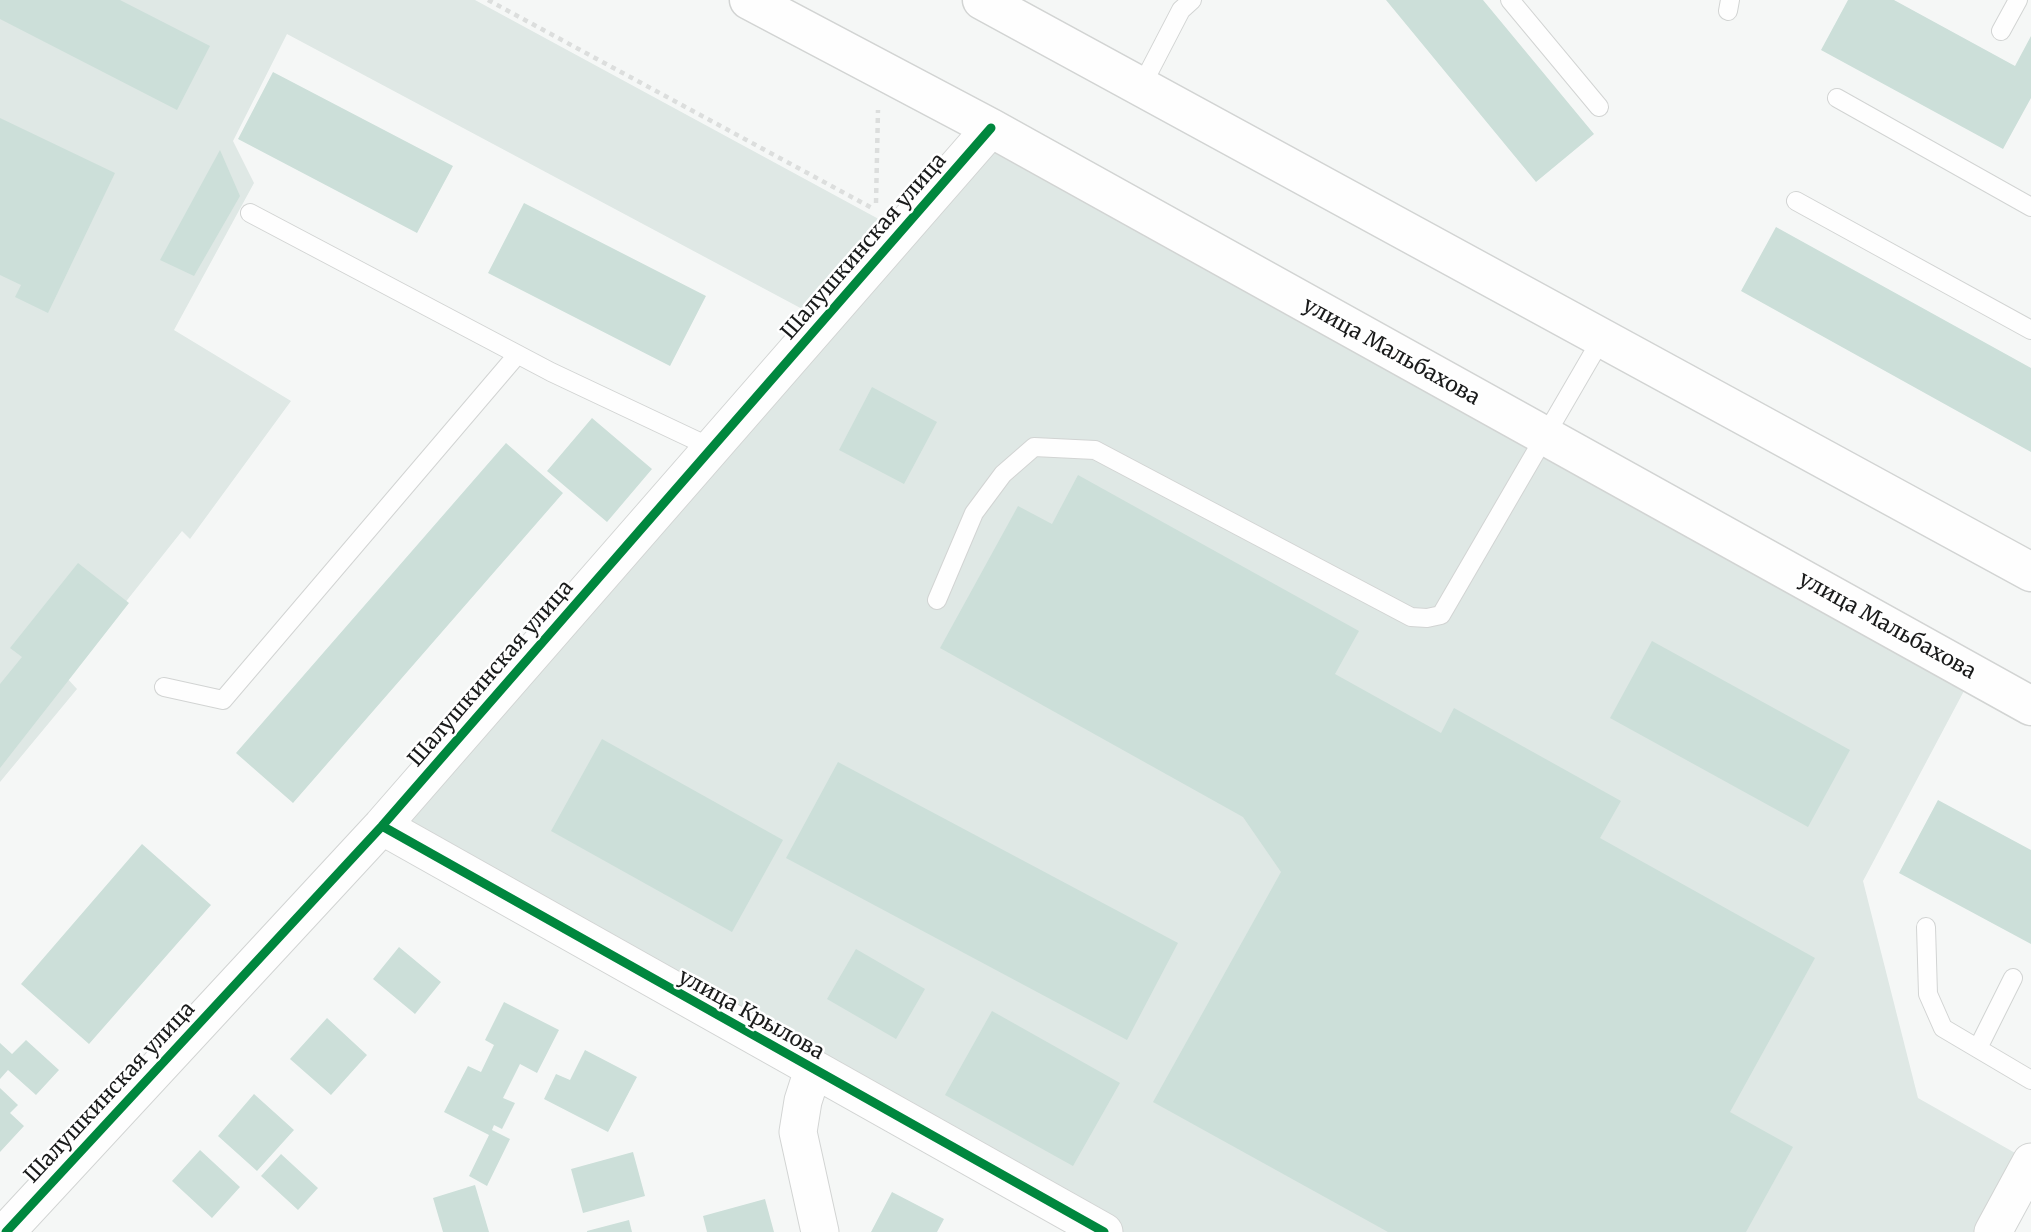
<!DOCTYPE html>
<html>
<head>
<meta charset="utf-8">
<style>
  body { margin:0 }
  canvas { display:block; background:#f5f7f6 }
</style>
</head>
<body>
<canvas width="2031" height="1232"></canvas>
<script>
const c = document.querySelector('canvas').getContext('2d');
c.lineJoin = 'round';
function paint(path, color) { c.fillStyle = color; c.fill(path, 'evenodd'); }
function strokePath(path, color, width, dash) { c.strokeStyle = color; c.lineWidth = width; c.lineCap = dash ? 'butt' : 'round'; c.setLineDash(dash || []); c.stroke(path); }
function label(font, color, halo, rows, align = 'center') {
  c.font = font + ' Merriweather,serif'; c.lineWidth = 5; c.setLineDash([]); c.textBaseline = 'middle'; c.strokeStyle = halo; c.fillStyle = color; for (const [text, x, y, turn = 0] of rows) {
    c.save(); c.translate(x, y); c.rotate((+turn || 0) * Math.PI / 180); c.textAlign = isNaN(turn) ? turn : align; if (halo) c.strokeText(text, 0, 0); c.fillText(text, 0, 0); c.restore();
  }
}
const built = new Path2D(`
  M0 0H475L886 223 806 311 287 34 233 141 254 183 174 330 291 401 190 539 182 531 66 677 77 689 0 782Z
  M991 128 1973 674 1863 881 1918 1098 2031 1162 1993 1232H1104L382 826Z`);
const building = new Path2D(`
  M0 0H120L210 46 177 110 0 19Z
  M1386 0H1483L1594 134 1536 182Z
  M1848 0H1894L2015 66 2031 36V98L2003 149 1821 50Z
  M273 72 453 166 417 233 238 139Z
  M0 118 115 173 48 313 15 297 21 285 0 275Z
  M220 150 240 196 194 276 160 260Z
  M524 203 706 296 670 366 488 273Z
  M1776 227 2031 368V452L1741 291Z
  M872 387 937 422 904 484 839 450Z
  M592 418 652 469 607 522 547 471Z
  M506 443 563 493 293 803 236 753Z
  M1078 475 1359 631 1335 674 1441 733 1454 708 1621 801 1600 838 1815 958 1730 1112 1793 1147 1746 1232H1388L1153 1102 1281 872 1243 817 940 648 1018 506 1052 524Z
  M78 563 129 603 0 768V684L22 657 10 648Z
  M1652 641 1850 750 1808 827 1610 718Z
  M602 739 783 840 732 932 551 831Z
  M838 762 1178 943 1127 1040 786 858Z
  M1938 800 2031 850V944L1899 873Z
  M142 844 211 905 89 1044 21 984Z
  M399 947 441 982 415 1014 373 979Z
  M856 949 925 989 896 1039 827 999Z
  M504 1002 559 1030 537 1073 520 1064 503 1098 515 1103 502 1129 494 1125 492 1130 510 1139 487 1186 469 1176 489 1135 444 1112 468 1066 481 1072 494 1045 485 1040Z
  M992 1011 1120 1083 1073 1166 945 1095Z
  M327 1018 367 1055 331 1095 290 1059Z
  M26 1040 59 1070 36 1095 8 1070 0 1079V1043L12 1054Z
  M585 1050 637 1077 608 1132 544 1099 556 1074 570 1080Z
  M0 1088 18 1105 10 1113 24 1126 0 1152Z
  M254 1094 294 1130 257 1171 218 1136Z
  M200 1150 240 1187 212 1218 172 1181Z
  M633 1152 645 1196 583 1213 571 1169Z
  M281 1154 318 1188 298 1210 261 1176Z
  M475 1185 489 1232H443L433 1198Z
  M892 1192 944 1219 937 1232H871Z
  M765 1199 774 1232H707L703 1216Z
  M629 1220 632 1232H587V1231Z`);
const path = new Path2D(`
  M488 0 872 208
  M876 203 878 110`);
const lane = new Path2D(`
  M1510 0 1599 107
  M1728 11 1730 0
  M2001 31 2018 0
  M1141 87 1181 10 1192 0
  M1837 98 2031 207
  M1796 201 2031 330
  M250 213 551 372 712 448
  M937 600 974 513 1003 474 1034 447 1095 450 1411 617 1427 618 1441 615 1602 338
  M164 687 223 700 517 355
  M1926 927 1928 994 1943 1028 2031 1080
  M1978 1048 2013 978`);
const street = new Path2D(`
  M382 826 1104 1232
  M813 1070 803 1101 798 1132 820 1232
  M6 1232 382 826 991 128
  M1993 1232 2031 1162`);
const secondary = new Path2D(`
  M749 0 991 128 2031 706
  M982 0 2031 572`);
const cycleway = new Path2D(`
  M382 826 1104 1232
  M6 1232 382 826 991 128`);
const streetNames = [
  ["Шалушкинская улица",864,247,-49],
  ["улица Мальбахова",1391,352,29],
  ["улица Мальбахова",1887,626,29],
  ["Шалушкинская улица",491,674,-49],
  ["улица Крылова",751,1015,29],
  ["Шалушкинская улица",110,1093,-47]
];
paint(built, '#dfe8e5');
paint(building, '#ccdfd9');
strokePath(lane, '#d2d4d3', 20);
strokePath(street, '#d2d4d3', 39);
strokePath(secondary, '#d2d4d3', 41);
strokePath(path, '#dcdedd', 4.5, [5, 5]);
strokePath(lane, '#fefefe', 18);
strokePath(street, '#fefefe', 37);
strokePath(secondary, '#fefefe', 38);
strokePath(cycleway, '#00873e', 9);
label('21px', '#191a1a', '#fff', streetNames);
</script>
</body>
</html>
